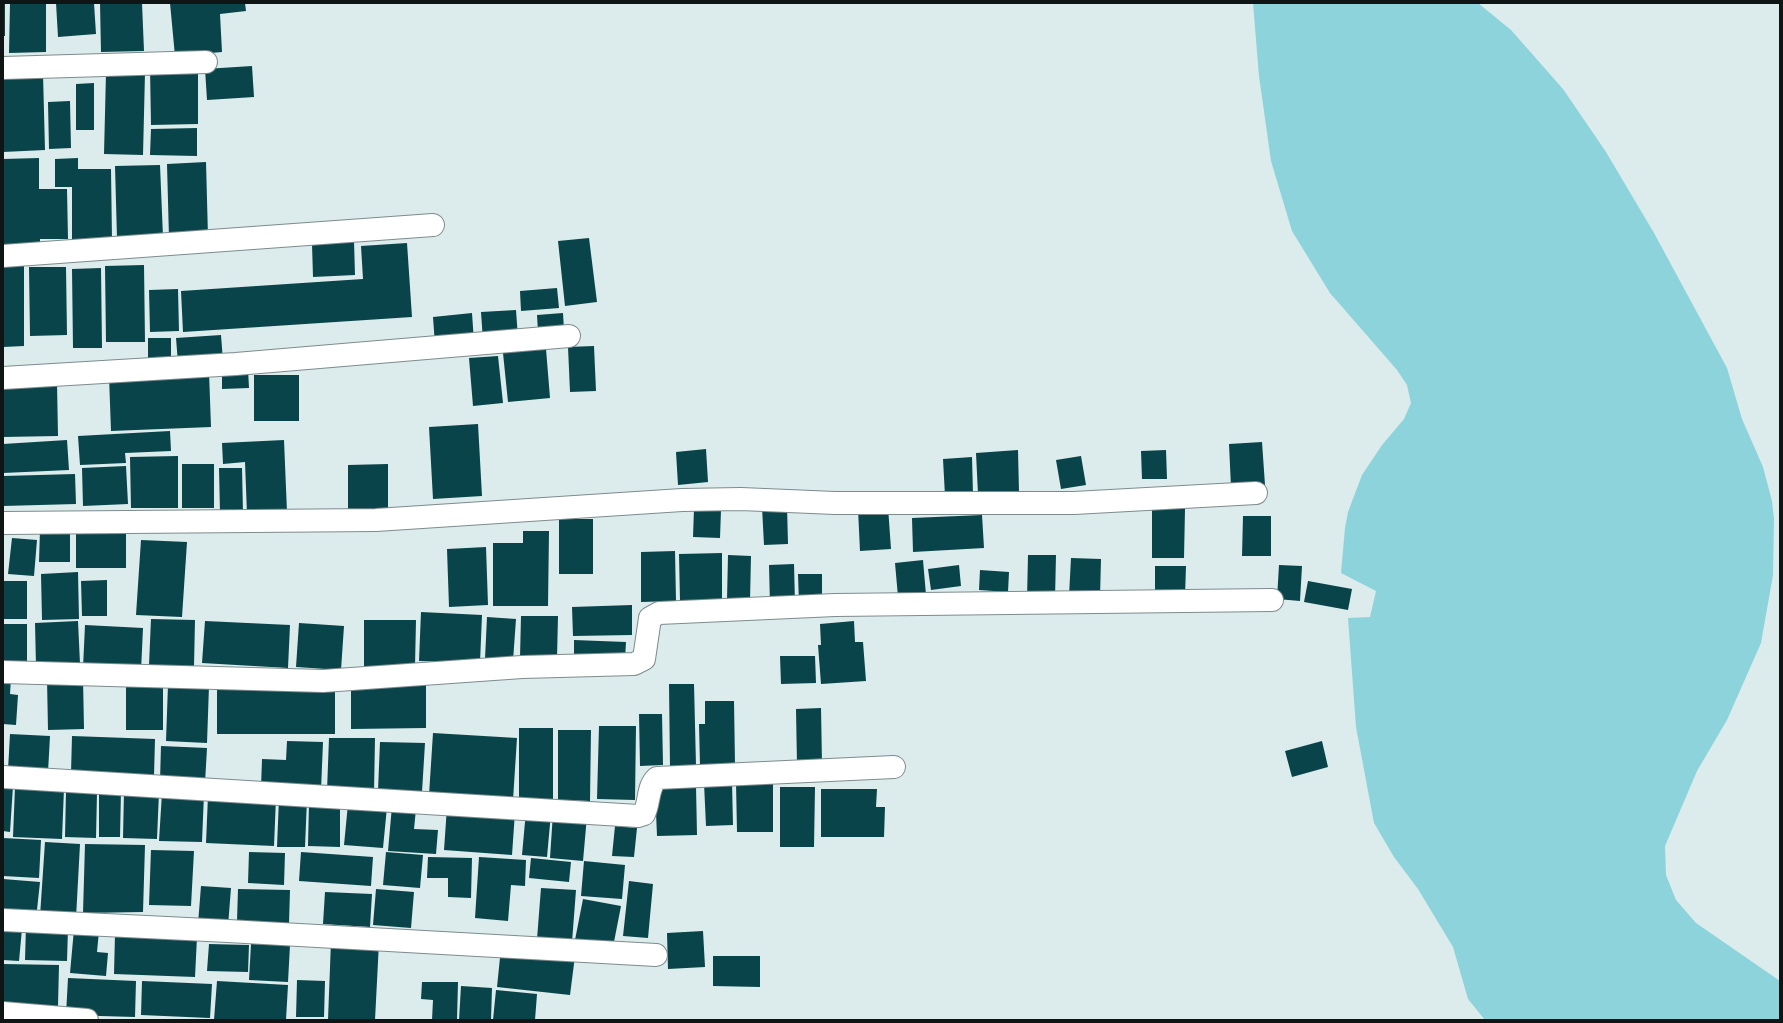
<!DOCTYPE html>
<html>
<head>
<meta charset="utf-8">
<style>
  body { margin:0 }
  #map { position:relative; width:1783px; height:1023px; overflow:hidden; background:#dcebec; font-family:"Nunito Sans",sans-serif }
  canvas { display:block }
  .frame { position:absolute; inset:0; border:4px solid #0f1415; pointer-events:none }
</style>
</head>
<body>
<div id="map">
<canvas width="1783" height="1023"></canvas>
<div class="frame"></div>
</div>
<script>
const c = document.querySelector('canvas').getContext('2d');
c.lineJoin = 'round';
function paint(path, color) { c.fillStyle = color; c.fill(path, 'evenodd'); }
function strokePath(path, color, width, dash) { c.strokeStyle = color; c.lineWidth = width; c.lineCap = dash ? 'butt' : 'round'; c.setLineDash(dash || []); c.stroke(path); }
const water = new Path2D(`
  M1253 3H1478L1511 30 1563 89 1606 152 1654 233 1727 368 1742 419 1763 467 1772 501 1774 519 1773 575 1761 643 1727 720 1697 771 1665 846 1666 875 1676 900 1696 923 1780 981V1020H1485L1468 999 1453 947 1418 889 1394 857 1374 823 1356 727 1348 618 1370 617 1376 591 1341 573 1345 528 1348 512 1362 475 1382 445 1404 419 1411 403 1407 385 1397 370 1330 293 1292 231 1271 161 1259 76Z`);
const building = new Path2D(`
  M3 3H5V36H3Z
  M10 3H46V52L9 53Z
  M56 3H94L96 34 58 37Z
  M100 3H142L144 51 101 52Z
  M170 3H245L246 11 220 14 222 52 175 56Z
  M252 66 254 97 207 100 205 69Z
  M198 67V124L151 125 150 68Z
  M106 73H145L143 155 104 154Z
  M43 74 45 150 3 152V76Z
  M94 83V130H76V84Z
  M70 101 71 148 49 149 48 102Z
  M197 128V156L150 155 151 129Z
  M39 158V189H67L68 239H40V244H3V159Z
  M78 158V169H111L112 241 72 242V187H55V159Z
  M206 162 208 237 169 238 167 164Z
  M160 165 163 237 117 238 115 166Z
  M589 238 597 302 565 306 558 241Z
  M354 241 355 275 313 277 312 244Z
  M407 243 412 317 183 332 181 291 363 279 361 246Z
  M3 261H24V346L3 347Z
  M144 265 145 342H106L105 266Z
  M29 267H66L67 335 30 336Z
  M101 268 102 348H73L72 269Z
  M557 288 559 308 521 311 520 291Z
  M178 289 179 331 150 332 149 290Z
  M516 310 518 338 483 341 481 312Z
  M472 313 474 342 435 345 433 317Z
  M563 313 564 330 538 332 537 315Z
  M221 335 223 361 178 363 176 338Z
  M148 338H171V366H148Z
  M594 346 596 391 570 392 568 347Z
  M546 349 550 398 508 402 503 353Z
  M498 356 503 403 473 406 469 358Z
  M222 369H248L249 388 222 389Z
  M209 372 211 427 111 431 109 376Z
  M254 375H299V421H254Z
  M57 383 58 436 3 437V384Z
  M478 424 482 496 433 499 429 427Z
  M170 431 171 451 125 453 126 463 80 465 78 436Z
  M67 440 69 470 3 473V444Z
  M284 440 287 512 247 514 245 462 223 464 222 443Z
  M1262 442 1265 485 1231 487 1229 444Z
  M706 449 708 482 678 485 676 452Z
  M1018 450 1019 492 978 494 976 453Z
  M1166 450 1167 479H1142L1141 451Z
  M178 456V508H131L130 457Z
  M1081 456 1086 485 1061 489 1056 460Z
  M972 457 973 494 945 496 943 459Z
  M182 464H214V508H182Z
  M388 464V513H348V465Z
  M126 466 128 504 83 506 82 468Z
  M219 468H242L243 513H220Z
  M75 474 76 504 3 506V476Z
  M787 506 788 544 764 545 762 507Z
  M888 507 891 549 860 551 858 509Z
  M694 509 721 510 720 538 693 537Z
  M1152 509H1185L1184 558H1152Z
  M982 515 984 548 913 552 912 518Z
  M1243 516H1271V556H1242Z
  M559 519H593V574H559Z
  M40 530H70V562H39Z
  M523 531H549L548 606H493V543H523Z
  M76 532H126V568H76Z
  M12 538 37 540 34 576 8 574Z
  M141 540 187 542 182 617 136 615Z
  M486 547 488 605 449 607 447 549Z
  M675 551 676 601 641 602V552Z
  M722 553V600L680 601 679 554Z
  M728 555 751 556 750 601 727 600Z
  M1028 555H1056L1055 599H1027Z
  M1071 558 1101 559 1100 598 1069 596Z
  M923 560 926 595 898 597 895 563Z
  M794 564 795 604 770 605 769 565Z
  M959 565 961 586 931 590 928 569Z
  M1279 565 1302 566 1300 601 1277 599Z
  M1155 566H1186L1185 596 1155 595Z
  M980 570 1009 572 1008 592 979 590Z
  M78 572 79 619 42 620 41 574Z
  M798 574H822V603L799 604Z
  M107 580V616H82L81 581Z
  M3 581H27V619H3Z
  M1308 581 1352 589 1348 610 1304 602Z
  M632 605V635L573 636 572 607Z
  M421 612 482 615 480 663 419 661Z
  M521 616H558L557 658H520Z
  M487 617 516 619 513 661 485 659Z
  M151 619 195 620 194 666 149 665Z
  M364 620H416L415 666H364Z
  M78 621 80 664 36 666 35 623Z
  M205 621 290 625 288 668 202 663Z
  M854 621 855 642H863L866 681 821 684 818 645H821L820 624Z
  M299 623 344 626 341 670 296 667Z
  M3 624H27V663L3 662Z
  M85 625 143 628 141 671 83 668Z
  M574 640 626 642 625 659 574 657Z
  M780 656H815L816 683 781 684Z
  M3 677 11 678 10 694 18 695 16 725 3 724Z
  M83 678 84 729 48 730 47 679Z
  M163 680V730H126V681Z
  M313 684V692H335V734H217V685Z
  M669 684H694L696 766 670 767Z
  M168 685 209 686 207 743 166 741Z
  M426 685V728L351 729V686Z
  M705 701H734L735 765H700L699 724H705Z
  M821 708 822 764 797 765 796 709Z
  M639 714H662L663 765 640 766Z
  M599 726H636L635 800 597 799Z
  M519 728H553V803L519 804Z
  M558 730H591L590 801 558 800Z
  M433 733 517 738 513 800 429 795Z
  M10 734 50 736 48 772 8 770Z
  M72 736 155 739 154 776 71 773Z
  M329 738H375L374 792 327 791Z
  M287 741 323 742 321 790 261 787 262 759 286 760Z
  M1322 741 1328 767 1292 777 1285 751Z
  M380 742 425 743 422 792 378 791Z
  M161 746 207 748 205 783 160 781Z
  M773 781V832H737L736 782Z
  M732 782 733 825 706 826 704 783Z
  M3 786H13L10 832 3 831Z
  M696 786 697 835 657 836 655 788Z
  M15 787 64 788 62 839 13 837Z
  M780 787H815L814 847H780Z
  M821 789H877L876 807H885L884 837H821Z
  M66 791 97 792 96 838 65 837Z
  M99 791H121L120 837H99Z
  M124 791 159 792 157 839 123 838Z
  M162 793 204 794 202 842 159 841Z
  M208 796 276 798 274 846 206 843Z
  M279 798 307 799 305 847H277Z
  M309 803 340 804V847L308 846Z
  M348 804 387 807 383 848 344 845Z
  M392 806 416 809 414 829 438 830 436 854 388 851Z
  M447 807 515 812 512 855 444 850Z
  M526 811 551 813 547 857 522 855Z
  M553 813 587 816 583 861 550 858Z
  M615 826 637 828 634 857 612 856Z
  M3 838 41 840 39 878 3 876Z
  M45 842 80 844 76 918 40 916Z
  M85 844 145 845 143 912 83 913Z
  M151 850 194 851 191 906 149 905Z
  M249 852 285 853 284 885 248 883Z
  M301 852 373 857 371 886 299 881Z
  M386 852 423 855 420 888 383 885Z
  M428 857 472 858 471 898 448 897V878H427Z
  M479 857 526 860 525 886 511 885 508 921 475 918Z
  M531 858 571 862 569 882 529 878Z
  M584 861 625 865 622 899 581 896Z
  M3 879 40 882 36 919 3 916Z
  M629 881 653 884 648 938 623 936Z
  M201 886 231 888 228 926 198 924Z
  M541 888 576 890 572 942 537 939Z
  M238 889 290 890 289 923 237 921Z
  M376 889 414 892 411 928 373 925Z
  M325 892 372 894 370 927 323 924Z
  M583 899 621 906 613 947 575 940Z
  M26 926 68 928 67 961 25 960Z
  M3 928 22 929 19 961 3 960Z
  M74 929 99 931 97 952 108 953 106 976 70 973Z
  M703 931 705 967 668 969 667 933Z
  M115 934 197 937 195 977 114 974Z
  M331 941 379 942 375 1020H328Z
  M209 944 249 945 248 972 207 971Z
  M251 944 290 945 288 982 249 980Z
  M501 948 575 956 570 995 497 987Z
  M713 956H760V987L713 986Z
  M3 964 59 965 58 1006H3Z
  M68 978 136 981 135 1017 66 1015Z
  M297 980 325 981 324 1017H296Z
  M142 981 212 984 210 1018 141 1015Z
  M217 981 288 985 286 1020H214Z
  M422 982H458L457 1020H432L433 1000 421 999Z
  M461 986 492 988 491 1020H459Z
  M496 990 537 994 535 1020H493Z`);
const street = new Path2D(`
  M3 68 206 62
  M3 256 433 225
  M3 378 236 364 569 336
  M3 523 376 520 682 500 741 499 835 503H1074L1256 493
  M3 672 323 681 522 667 634 664 644 659 650 618 659 613 835 605 1272 600
  M3 777 638 816 644 814C650 802 647 787 657 778L894 767
  M3 920 228 931 656 955
  M3 1013 87 1020`);
paint(water, '#8dd3db');
paint(building, '#08444a');
strokePath(street, '#7e8b8d', 24);
strokePath(street, '#fff', 22);
</script>
</body>
</html>
